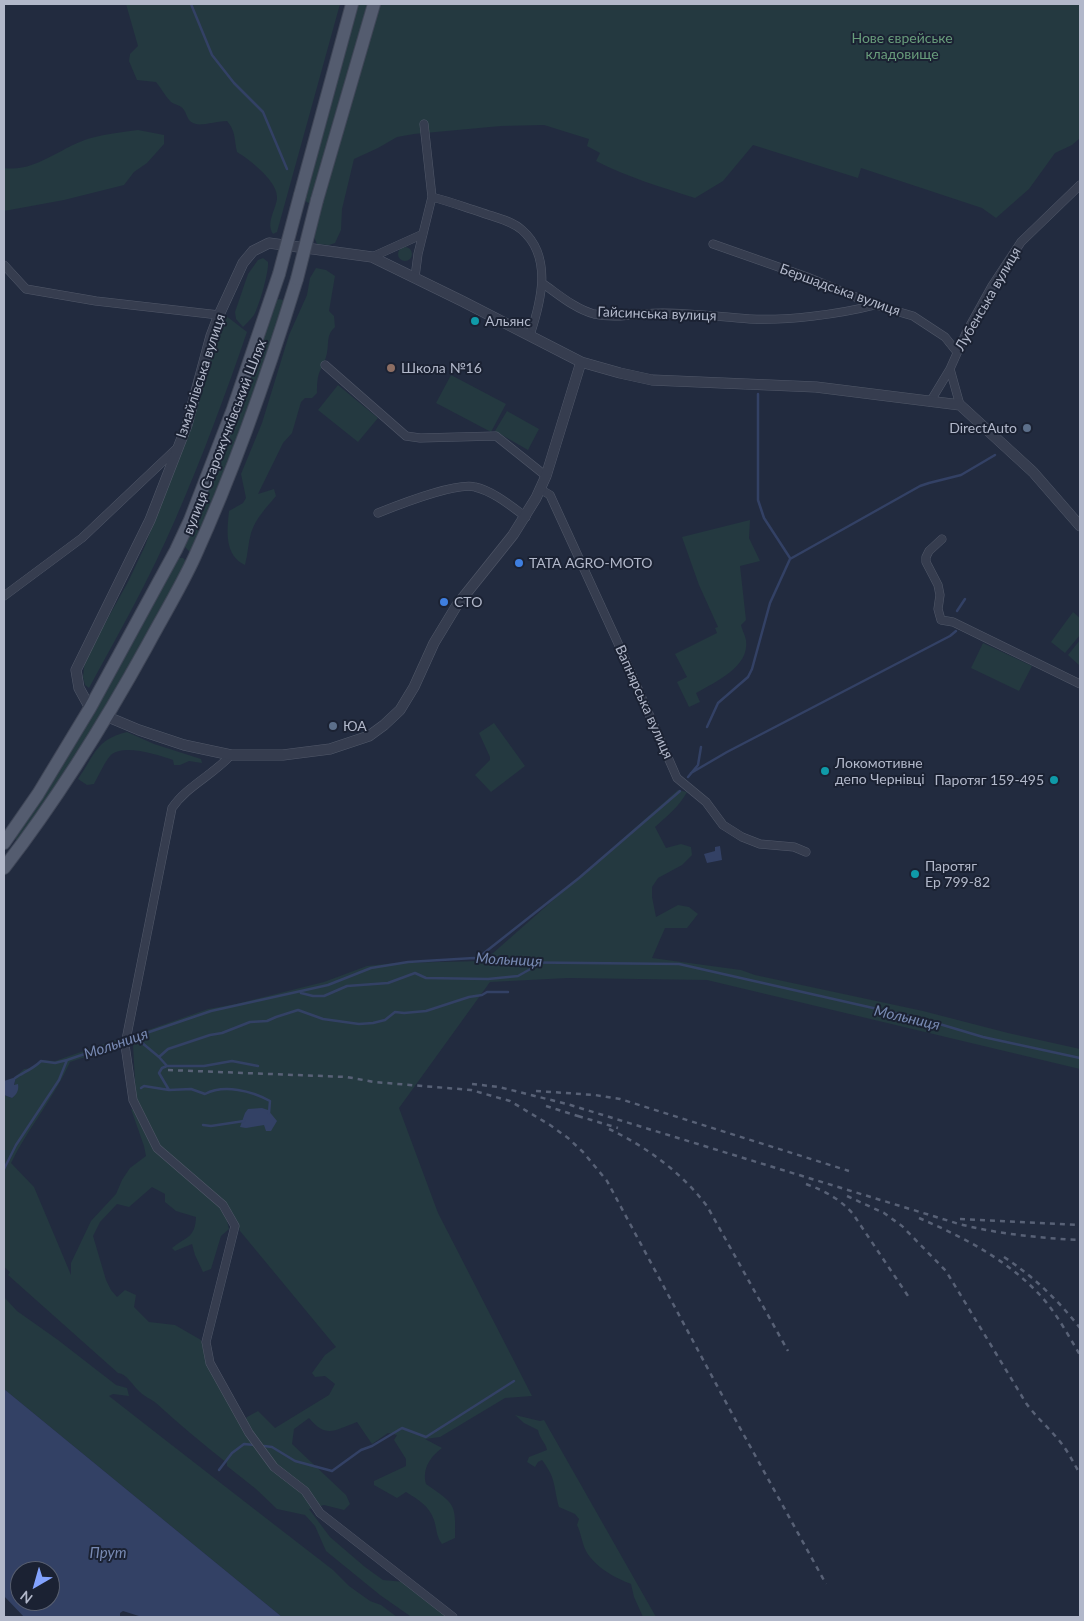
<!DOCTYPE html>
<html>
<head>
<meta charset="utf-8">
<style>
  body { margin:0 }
  #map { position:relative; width:1084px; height:1621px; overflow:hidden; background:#222b3f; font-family:Lato,sans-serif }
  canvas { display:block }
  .frame { position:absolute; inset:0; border:5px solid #b2b8ca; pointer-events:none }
  .north { position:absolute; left:10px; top:1561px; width:50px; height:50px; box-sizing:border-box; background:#1b2233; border:1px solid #575e6f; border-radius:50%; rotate:218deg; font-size:14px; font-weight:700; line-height:20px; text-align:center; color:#b2b8ca }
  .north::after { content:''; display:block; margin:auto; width:18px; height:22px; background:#83a3fe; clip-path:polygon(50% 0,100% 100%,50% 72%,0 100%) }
</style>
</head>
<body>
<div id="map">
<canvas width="1084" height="1621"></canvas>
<div class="frame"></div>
<div class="north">N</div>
</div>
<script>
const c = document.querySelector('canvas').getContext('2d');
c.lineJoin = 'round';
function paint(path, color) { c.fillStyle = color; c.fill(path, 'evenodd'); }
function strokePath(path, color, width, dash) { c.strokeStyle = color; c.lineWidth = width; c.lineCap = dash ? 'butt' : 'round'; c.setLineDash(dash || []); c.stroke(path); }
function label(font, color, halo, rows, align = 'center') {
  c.font = font + ' Lato,sans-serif'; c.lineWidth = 4; c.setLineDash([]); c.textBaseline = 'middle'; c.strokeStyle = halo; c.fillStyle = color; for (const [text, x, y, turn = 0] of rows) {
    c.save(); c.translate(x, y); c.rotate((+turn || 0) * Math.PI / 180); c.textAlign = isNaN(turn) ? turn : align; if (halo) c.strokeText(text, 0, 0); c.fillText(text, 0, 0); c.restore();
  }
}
const green = new Path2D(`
  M126 4H340L277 232 273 234C266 223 275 211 277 199 279 182 250 160 237 152 234 140 236 131 227 121 219 121 201 126 196 124 187 122 188 116 184 110 181 105 175 105 171 102 165 96 161 88 156 82L137 80 129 61 130 54 138 46Z
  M357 4H367L314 202 310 204 304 200Z
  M379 4H1080V138L1072 145 1055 153 1029 189 996 218 982 208 861 168 858 178 753 145 723 181 695 198C661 187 627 177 596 161L600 153 587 146 589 139 544 125 501 126 414 134 397 137 378 148 354 159 342 209 341 230 335 243 329 245 317 244 313 235Z
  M138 130 164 135V144L147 163 134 172 124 185 64 200 4 211V168C35 173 62 146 91 138 106 134 123 132 138 130Z
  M398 254a7 7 0 1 1 14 0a7 7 0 1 1-14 0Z
  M263 258 268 262C269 272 259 306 254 315 251 319 247 323 243 327L236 319 235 312 248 274 258 260Z
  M316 268 326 270 335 276 329 311 334 316 335 327C326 335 329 343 327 353 326 359 323 364 321 369 317 376 317 385 317 393L312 398H305L301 402 292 433 283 443 258 494 274 489 276 496C266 508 256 518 251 533 248 543 248 554 245 565 224 555 227 531 229 511L243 503 246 498 241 474 262 423 289 335 307 295 310 278Z
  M279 299 283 300 284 305 247 415 193 551H189L184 546 275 301Z
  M225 315 247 332C225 396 202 458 175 520 150 578 119 633 89 688L85 685 83 677 85 659 128 582 145 546 190 424 211 348Z
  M451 375 506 404 491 432 436 403Z
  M338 385 378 418 358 442 318 410Z
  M507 411 539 429 528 450 495 431Z
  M750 520 749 538 760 561 740 566 746 620 741 625C742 630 745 635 746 640 750 667 715 682 696 693L700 702 689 707 677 682 687 677 675 654 717 633 715 628 718 627 699 585 682 537Z
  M178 558H183L186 561V564L104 714 20 842 16 840 13 835Z
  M1073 612 1080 618V635L1065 653 1051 642Z
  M1080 640V666L1068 655Z
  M983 643 1032 666 1019 691 971 668Z
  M494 723 525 766 491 792 475 775 490 760V757L479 733Z
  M127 732 154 744 201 759 202 763 189 761 180 765H174L173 760C159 755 125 744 112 754 106 759 98 777 94 784L87 785 78 779C95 755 95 740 127 732Z
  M678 790 687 792C679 807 667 816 655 827L666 848 681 844 691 847 692 855 682 865 658 878 652 887V897L656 917 678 905 689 907 698 914 687 928H665L652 958 741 970 755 975 923 1011 1008 1033 1080 1049V1069L707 980 568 978 490 982 399 1108 438 1213 532 1396 505 1398 440 1437 425 1439 442 1448C430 1457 422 1469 426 1484 454 1504 456 1502 455 1538L442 1544C436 1536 437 1529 434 1520 429 1506 419 1500 406 1492L397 1498 374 1485V1481L406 1466V1459L394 1440 397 1435 388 1433 372 1444 357 1422C335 1430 326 1439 309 1418L294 1429 292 1444 346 1495 350 1504 344 1510 324 1505 309 1509 330 1537 365 1567 383 1580 405 1582 448 1617 410 1616 380 1595 326 1551 315 1526 305 1515 277 1509 256 1489 227 1466V1463C202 1443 179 1424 156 1403 151 1399 145 1397 140 1392 133 1386 127 1374 118 1373L8 1275 10 1272 4 1267V1095L12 1098 16 1076 24 1069 32 1068 42 1060 55 1061 124 1037 122 1045 70 1062C54 1098 28 1128 11 1163L34 1187 71 1275V1263L91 1221 116 1194 122 1180 130 1168 146 1156 144 1146 131 1109 142 1114 136 1099 133 1045 131 1036 208 1009 236 1004 324 982 367 966 395 963 484 961ZM152 1187 165 1194V1202L176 1211 196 1217C195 1238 187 1236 172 1248L175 1251 192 1244 195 1255 203 1272 211 1269 221 1236 229 1229 221 1197 238 1225 240 1231 336 1347 325 1355 312 1373 315 1377 325 1376 335 1384 329 1395 275 1428 258 1411 247 1417 243 1425 207 1364 201 1340 175 1325 149 1322 134 1307 136 1295 125 1290 117 1297 111 1290 106 1280 93 1236 100 1222 117 1204 129 1207Z
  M4 1297 17 1311 58 1340 116 1385 127 1388 129 1396 113 1394 109 1396C183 1454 258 1512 333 1570L349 1586 370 1601 381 1605 397 1617H282L4 1389Z
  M515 1415 540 1421 544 1420 656 1617H643L634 1597 631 1584C615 1578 595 1567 586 1551 582 1543 581 1533 577 1525L579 1519 575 1514 559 1507C553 1486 557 1480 542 1460L538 1462 535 1467 527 1462 529 1457 547 1450C546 1443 539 1438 538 1430L524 1423Z`);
const water = new Path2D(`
  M720 846 722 860 707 863 704 854 715 851V847Z
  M16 1077 14 1085 18 1084C19 1090 17 1094 12 1098L4 1095V1081Z
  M262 1108 268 1110 277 1121 271 1131H266L264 1125 246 1128 240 1127 245 1113 248 1109Z
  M4 1389 282 1617H142L123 1611 120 1613V1617H24L4 1596ZM20 1571H50V1601H20Z`);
const stream = new Path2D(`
  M191 4 212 55 234 83 263 112 287 169
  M758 394V500L764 518 790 558
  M957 611 965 599
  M707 727 718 703 748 677 752 669 770 603 790 559 920 486 929 483 961 475 995 455
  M691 773 727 752 950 636 956 631
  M688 777 698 765 701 747
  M479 959 484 953 579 878 680 791
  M301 993 313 996H324L347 986 388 983 415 973 426 978 488 979 518 976 541 963
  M135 1037 159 1057 167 1066
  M159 1057 168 1049 210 1035 222 1033 250 1022 267 1021 276 1017 298 1010 323 1019 359 1024 373 1023 385 1020 395 1012 404 1013 426 1011 469 997 482 995 487 992H508
  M258 1066 232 1061 204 1066H167L162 1068 159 1073 169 1090 191 1089 205 1094C224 1084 252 1091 270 1101L269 1113
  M15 1078C24 1072 33 1069 41 1061L55 1063 67 1060
  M141 1088 144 1086 169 1090
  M203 1125 211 1126 244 1121
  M4 1169 16 1145 59 1080 67 1060 211 1011 328 985 371 968 408 962 474 958 488 962 679 964 926 1020 983 1037 1080 1058
  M264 1446 272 1447 295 1461 332 1471 361 1450 372 1446 402 1428 426 1437 514 1381
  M219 1470 232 1453 244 1444 255 1445`);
const minor = new Path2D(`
  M432 197C448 201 464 207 480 212 493 217 511 220 522 230 553 257 541 302 530 335
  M713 244 807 277 875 305 913 316 945 337 957 352
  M372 257 423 234
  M4 265 26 289 96 301 219 315
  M415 277 418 254 432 197 424 124
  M542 283C558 294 575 309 594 314 616 319 641 313 663 313 692 313 721 317 750 319 787 321 840 314 875 305
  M325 365 406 436 420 438 496 436 546 476
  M930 402 950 369
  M960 405 950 369 966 333 992 286 1021 242 1080 185
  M540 489 550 495 617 641 677 778 706 802 723 825 742 837 760 844 794 847 806 852
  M378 513C398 505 456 482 475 487 493 491 511 506 526 517
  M942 539 929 551 926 557V562L938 585 940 595 938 609 941 620 953 622 1080 684
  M4 596 82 538 175 450
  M231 755C213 775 187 786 172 808L125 1045 133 1100 157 1148 223 1205 235 1226 206 1342 210 1363 249 1433 274 1467 305 1491 320 1513 453 1617`);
const tertiary = new Path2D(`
  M90 708 79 688 76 670 150 520 187 425 211 336 219 315 243 263 253 251 269 243 372 257 462 301 581 362 620 373 652 380 816 387 960 405 1033 472 1080 526
  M108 717 139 730 184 745 231 755H283L330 749 369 736 384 725 400 710 414 687 434 643 457 605 513 535 536 498 546 476 581 362`);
const primary = new Path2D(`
  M300 195 352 4
  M317 200 374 4
  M4 843 38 794 90 708 176 550 190 520 233 409 279 274
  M4 868C58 798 104 724 147 646 163 616 181 587 195 556 236 466 268 373 297 279`);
const rail = new Path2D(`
  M168 1070 347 1077 374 1082 471 1090 510 1101 550 1125 568 1138 583 1152 607 1181 729 1408 826 1584
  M472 1084 499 1087 567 1104 959 1224C999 1234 1039 1238 1080 1240
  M536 1091 595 1095 620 1099 849 1171
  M546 1106 584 1118
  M578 1116 618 1128
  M609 1129C647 1147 682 1173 707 1206L788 1351
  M806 1184C825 1191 840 1199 853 1214L908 1296
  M847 1196 884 1213 902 1226 946 1271 1026 1403C1035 1416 1047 1426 1057 1438 1067 1449 1073 1462 1080 1474
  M919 1218C963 1237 1006 1259 1039 1294 1056 1312 1068 1335 1080 1355
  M960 1219 1080 1225
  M1004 1257C1034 1277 1058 1300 1080 1328`);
const primaryBridge = new Path2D(`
  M279 274 300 195
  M297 279 317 200`);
const markers = [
  [475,321,5,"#0f9aa8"],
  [391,368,5,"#8d6e63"],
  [1027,428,5,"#5c6f8a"],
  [519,563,5,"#3f7fe0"],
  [444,602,5,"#3f7fe0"],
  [333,726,5,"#5c6f8a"],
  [825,771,5,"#0f9aa8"],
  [1054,780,5,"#0f9aa8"],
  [915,874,5,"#0f9aa8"]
];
const parkNames = [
  ["Нове єврейське",902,38],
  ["кладовище",902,54]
];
const streetNames = [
  ["Бершадська вулиця",840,290,20],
  ["Лубенська вулиця",988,299,-60],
  ["Гайсинська вулиця",657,314,2],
  ["Ізмайлівська вулиця",201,376,-72],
  ["вулиця Старожучківський Шлях",225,437,-69],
  ["Вапнярська вулиця",644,702,66]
];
const poiNames = [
  ["Альянс",485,321],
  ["Школа №16",401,368],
  ["DirectAuto",1017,428,"right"],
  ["TATA AGRO-MOTO",529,563],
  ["СТО",454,602],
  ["ЮА",343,726],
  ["Локомотивне",835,763],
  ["депо Чернівці",835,779],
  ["Паротяг 159-495",1044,780,"right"],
  ["Паротяг",925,866],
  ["Ер 799-82",925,882]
];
const waterNames = [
  ["Мольниця",509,960,3],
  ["Мольниця",907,1018,13],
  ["Мольниця",116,1044,-19],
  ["Прут",108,1553]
];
paint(green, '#243940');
paint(water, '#334165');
strokePath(stream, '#334165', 2.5);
strokePath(minor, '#515869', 9);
strokePath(tertiary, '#515869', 11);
strokePath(primary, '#3f4657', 14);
strokePath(minor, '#363d4f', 8);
strokePath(tertiary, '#363d4f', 10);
strokePath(primary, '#545c6f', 12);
strokePath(rail, '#586176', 2.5, [5, 5]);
strokePath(primaryBridge, '#3f4657', 14, []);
strokePath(primaryBridge, '#545c6f', 12);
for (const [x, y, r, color] of markers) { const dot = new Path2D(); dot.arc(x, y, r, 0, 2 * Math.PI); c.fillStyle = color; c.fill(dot); strokePath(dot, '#1b2233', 2); }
label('14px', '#689c7b', '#1b2233', parkNames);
label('14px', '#b2b8ca', '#1b2233', streetNames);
label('14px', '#b2b8ca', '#1b2233', poiNames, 'left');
label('italic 15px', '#788ab3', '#1b2233', waterNames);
</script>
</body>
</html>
